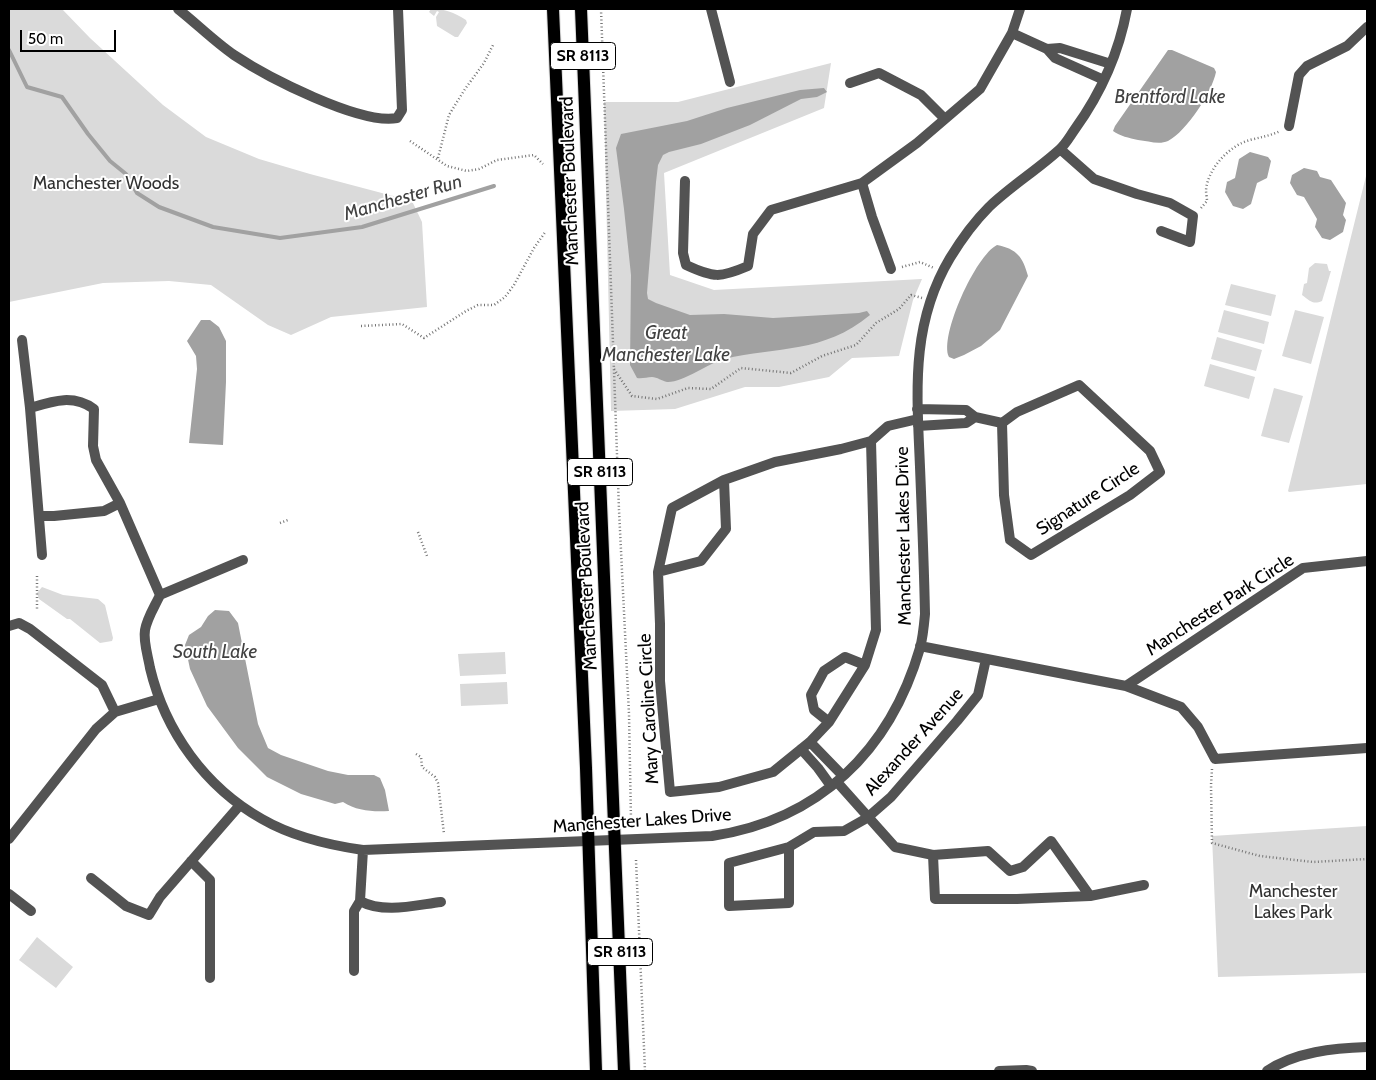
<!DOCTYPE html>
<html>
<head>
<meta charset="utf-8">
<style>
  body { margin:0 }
  #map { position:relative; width:1376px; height:1080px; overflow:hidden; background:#fff; font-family:Cabin,sans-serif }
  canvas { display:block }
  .frame { position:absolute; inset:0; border:10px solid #000; pointer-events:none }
  .scale { position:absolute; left:20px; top:30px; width:96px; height:22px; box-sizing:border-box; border:2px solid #000; border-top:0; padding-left:6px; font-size:15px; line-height:18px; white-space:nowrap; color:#000; -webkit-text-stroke:4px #fff; paint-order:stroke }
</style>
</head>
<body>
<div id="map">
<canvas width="1376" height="1080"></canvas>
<div class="frame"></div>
<div class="scale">50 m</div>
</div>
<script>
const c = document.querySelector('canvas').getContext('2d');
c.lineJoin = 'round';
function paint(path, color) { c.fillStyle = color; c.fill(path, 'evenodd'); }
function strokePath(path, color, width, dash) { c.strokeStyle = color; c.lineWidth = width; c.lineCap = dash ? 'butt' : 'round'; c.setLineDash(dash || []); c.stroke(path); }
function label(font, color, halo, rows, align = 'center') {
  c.font = font + ' Cabin,sans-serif'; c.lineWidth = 4; c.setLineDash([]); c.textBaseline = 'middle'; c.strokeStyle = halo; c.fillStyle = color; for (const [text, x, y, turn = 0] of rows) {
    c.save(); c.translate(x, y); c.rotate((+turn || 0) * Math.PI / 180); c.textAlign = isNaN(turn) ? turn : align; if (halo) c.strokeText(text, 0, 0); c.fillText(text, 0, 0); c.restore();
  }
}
const green = new Path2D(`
  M9 9H62L90 38 163 105 206 137 259 159 310 174 412 201 422 222 427 307 331 317 291 335 268 325 211 285 169 281 103 283 9 302Z
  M431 9C444 9 454 12 466 20L467 23 458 37H455L437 26 436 17 439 12 437 11 434 16 429 12Z
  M831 63 824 108 664 173 670 275 714 290 922 279 913 300 899 356 852 358 829 377 779 387H745L675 409 611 411 604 102H678Z
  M1367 172V484L1289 492 1288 491Z
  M1315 263 1327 264 1329 271H1331L1322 301C1313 305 1310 301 1302 295L1304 284 1307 283 1309 268Z
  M1231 284 1276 295 1271 316 1225 305Z
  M1224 310 1269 322 1264 344 1218 332Z
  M1295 310 1324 317 1311 364 1282 356Z
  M1217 337 1262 350 1256 371 1211 359Z
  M1210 364 1255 377 1249 399 1204 386Z
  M1274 388 1303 396 1289 443 1261 436Z
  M42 587 63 595 98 599 105 605 113 638 112 641 100 643 70 619H67L39 599 37 593Z
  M505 652 506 674 460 676 458 654Z
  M507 682 508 704 461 706 460 684Z
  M1367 826V973L1218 977 1212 836Z
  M37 937 73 967 56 988 19 960Z`);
const water = new Path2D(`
  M1168 50H1172L1214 68 1216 72C1212 92 1187 131 1168 141 1159 145 1148 141 1138 140 1129 138 1120 136 1113 131L1115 126Z
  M824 88 827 92 817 97 801 99 750 125 701 144 669 152 663 155 658 165 656 182 647 293 648 299 656 303 690 315 724 314 773 318 859 313 867 311 870 315C823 354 778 346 724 359 709 363 682 383 667 382 662 381 657 377 652 377 647 377 642 379 637 378L630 365 631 275 624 209 616 148 621 134 687 121 727 108 800 90Z
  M1250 152 1268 157 1271 161 1267 178 1257 183 1251 204 1243 209 1233 206 1225 192 1227 182 1235 178 1239 159Z
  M1304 168 1317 171 1320 177 1331 180 1346 203 1343 215 1346 220 1343 232 1330 240 1322 238 1315 227 1317 219 1304 197 1297 195 1290 183 1292 175Z
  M997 245C1017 249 1023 257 1028 276L1000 330 981 346 964 355 954 359 949 357C939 336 976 255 997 245Z
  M201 320H210L219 327 226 341V382L223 445 189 443 197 369 196 356 187 341Z
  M215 610 229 611 238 623 258 724 268 748 281 755 328 771 348 775H374L380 778 385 790 389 811C373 812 357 811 343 802L335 804 301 794 267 777 238 748 207 706 190 669 185 645 189 635 201 627 208 616Z`);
const stream = new Path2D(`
  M9 50 27 87 62 97 88 134 110 161 126 174 137 193 159 207 213 227 280 238 362 227 494 186`);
const path = new Path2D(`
  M601 9 619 510 629 714 631 820
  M410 141 447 166 467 171 479 169 497 160 534 155 543 164
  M438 158 449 115 465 89 484 63 493 45
  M1201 208 1207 201C1207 198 1206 193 1206 190 1208 168 1230 145 1250 140 1261 137 1270 136 1280 131
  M902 267 920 262 934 268
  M361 326 402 324 424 338 466 311 478 305H494L505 297 514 285 534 248 546 231
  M614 369 632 396 657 399 688 388 711 389 741 368 791 373 822 356 856 345 876 323 899 309 911 295 922 298
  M280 523 288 520
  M418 532 427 556
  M37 576V609
  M416 754 421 757 422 767 435 777 438 783 444 834
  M1212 769 1211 785 1212 843 1260 856 1313 862 1367 859
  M636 860 645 1071`);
const minor = new Path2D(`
  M178 9C197 24 215 42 234 55 267 77 360 125 397 118L402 110 398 9
  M711 9 730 82
  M1012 33 1047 49 1055 58 1104 80
  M1047 49 1060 48 1111 64
  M850 83 879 73 921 95 945 119
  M1289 126 1299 75 1307 66 1347 46 1367 27
  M1060 149 1094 179 1137 194 1170 203 1193 216 1190 242 1161 231
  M685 181 683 253 686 265C714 278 720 278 748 266L753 234 771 210 862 183 917 143 980 89 1012 33 1020 9
  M862 183 872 217 891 269
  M22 340 30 408 42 555
  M1079 385 1150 451 1160 472 1130 495 1031 555 1010 540 1004 495 1002 423 1017 412Z
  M30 408C53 401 73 394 94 409L93 446 96 460 120 503 160 595
  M917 409 966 410 975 417 1002 423
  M918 426 966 423 975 417
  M724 480 672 508 658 572 660 624V681L670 792 719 787 773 772 810 742 829 722 865 665
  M39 516H54L104 511 120 503
  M658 572 701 561 726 529 724 480 775 462 841 449 871 441
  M160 595C155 606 147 618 145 630 143 641 148 656 150 668 165 731 205 787 262 819 293 837 328 845 363 850L712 836C819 820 890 751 920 648 923 637 924 625 925 614 924 565 922 516 920 467 917 393 910 325 950 258 961 240 974 222 989 207 1011 186 1037 170 1059 150 1066 144 1070 136 1075 129 1101 93 1119 52 1127 9
  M160 595 243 560
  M9 626 19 623 30 629 102 685 115 712
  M920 646 1126 686 1303 568 1367 561
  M1126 686 1181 707 1198 727 1215 759 1367 748
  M829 722 814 710 811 695 824 671 845 657 865 665 876 630 871 441 888 426 918 419
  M810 742 843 776
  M801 749 818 768 831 786
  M837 782 895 847 933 855 988 851 1010 871 1023 867 1051 841 1090 896
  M9 839 96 729 115 712 159 699
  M789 847V903L729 906V863L789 847 814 832 844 831 867 818 891 797 957 721 978 695 986 659
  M933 855 935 899H1017L1090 896 1144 885
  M191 861 210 880V978
  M91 878 126 906 149 915 160 897 240 805
  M9 894 31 911
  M360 901C384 914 416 905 441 902
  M354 971V911L360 901 363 850
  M999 1071 1026 1070 1032 1071
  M1267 1071C1295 1052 1334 1048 1367 1047`);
const primary = new Path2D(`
  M553 9 586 768 596 1071
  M581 9 624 1071`);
const shields = [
  [583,56,65],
  [600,472,65],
  [620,952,65]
];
const shieldNames = [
  ["SR 8113",583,56],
  ["SR 8113",600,472],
  ["SR 8113",620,952]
];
const streetNames = [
  ["Manchester Boulevard",570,181,-92],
  ["Signature Circle",1088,499,-33],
  ["Manchester Lakes Drive",904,536,-91],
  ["Manchester Boulevard",587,586,-93],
  ["Manchester Park Circle",1220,605,-33],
  ["Mary Caroline Circle",649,709,-93],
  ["Alexander Avenue",914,742,-48],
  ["Manchester Lakes Drive",642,821,-4]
];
const parkNames = [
  ["Manchester Woods",106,184],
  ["Manchester",1293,892],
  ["Lakes Park",1293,913]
];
const waterNames = [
  ["Brentford Lake",1170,97],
  ["Manchester Run",403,198,-16],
  ["Great",666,333],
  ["Manchester Lake",666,355],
  ["South Lake",215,652]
];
paint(green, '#dadada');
paint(water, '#a1a1a1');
strokePath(stream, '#a1a1a1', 4);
strokePath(primary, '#dbdbdb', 14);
strokePath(path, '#757575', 2.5, [1, 2.5]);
strokePath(minor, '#535353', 10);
strokePath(primary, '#000', 12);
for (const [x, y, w] of shields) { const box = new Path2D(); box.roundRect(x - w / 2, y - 13.5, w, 27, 4); c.fillStyle = '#fff'; c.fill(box); strokePath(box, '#000', 1); }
label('bold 16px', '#000', null, shieldNames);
label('18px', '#000', '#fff', streetNames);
label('18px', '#313131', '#fff', parkNames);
label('italic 19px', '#424242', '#fff', waterNames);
</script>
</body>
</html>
